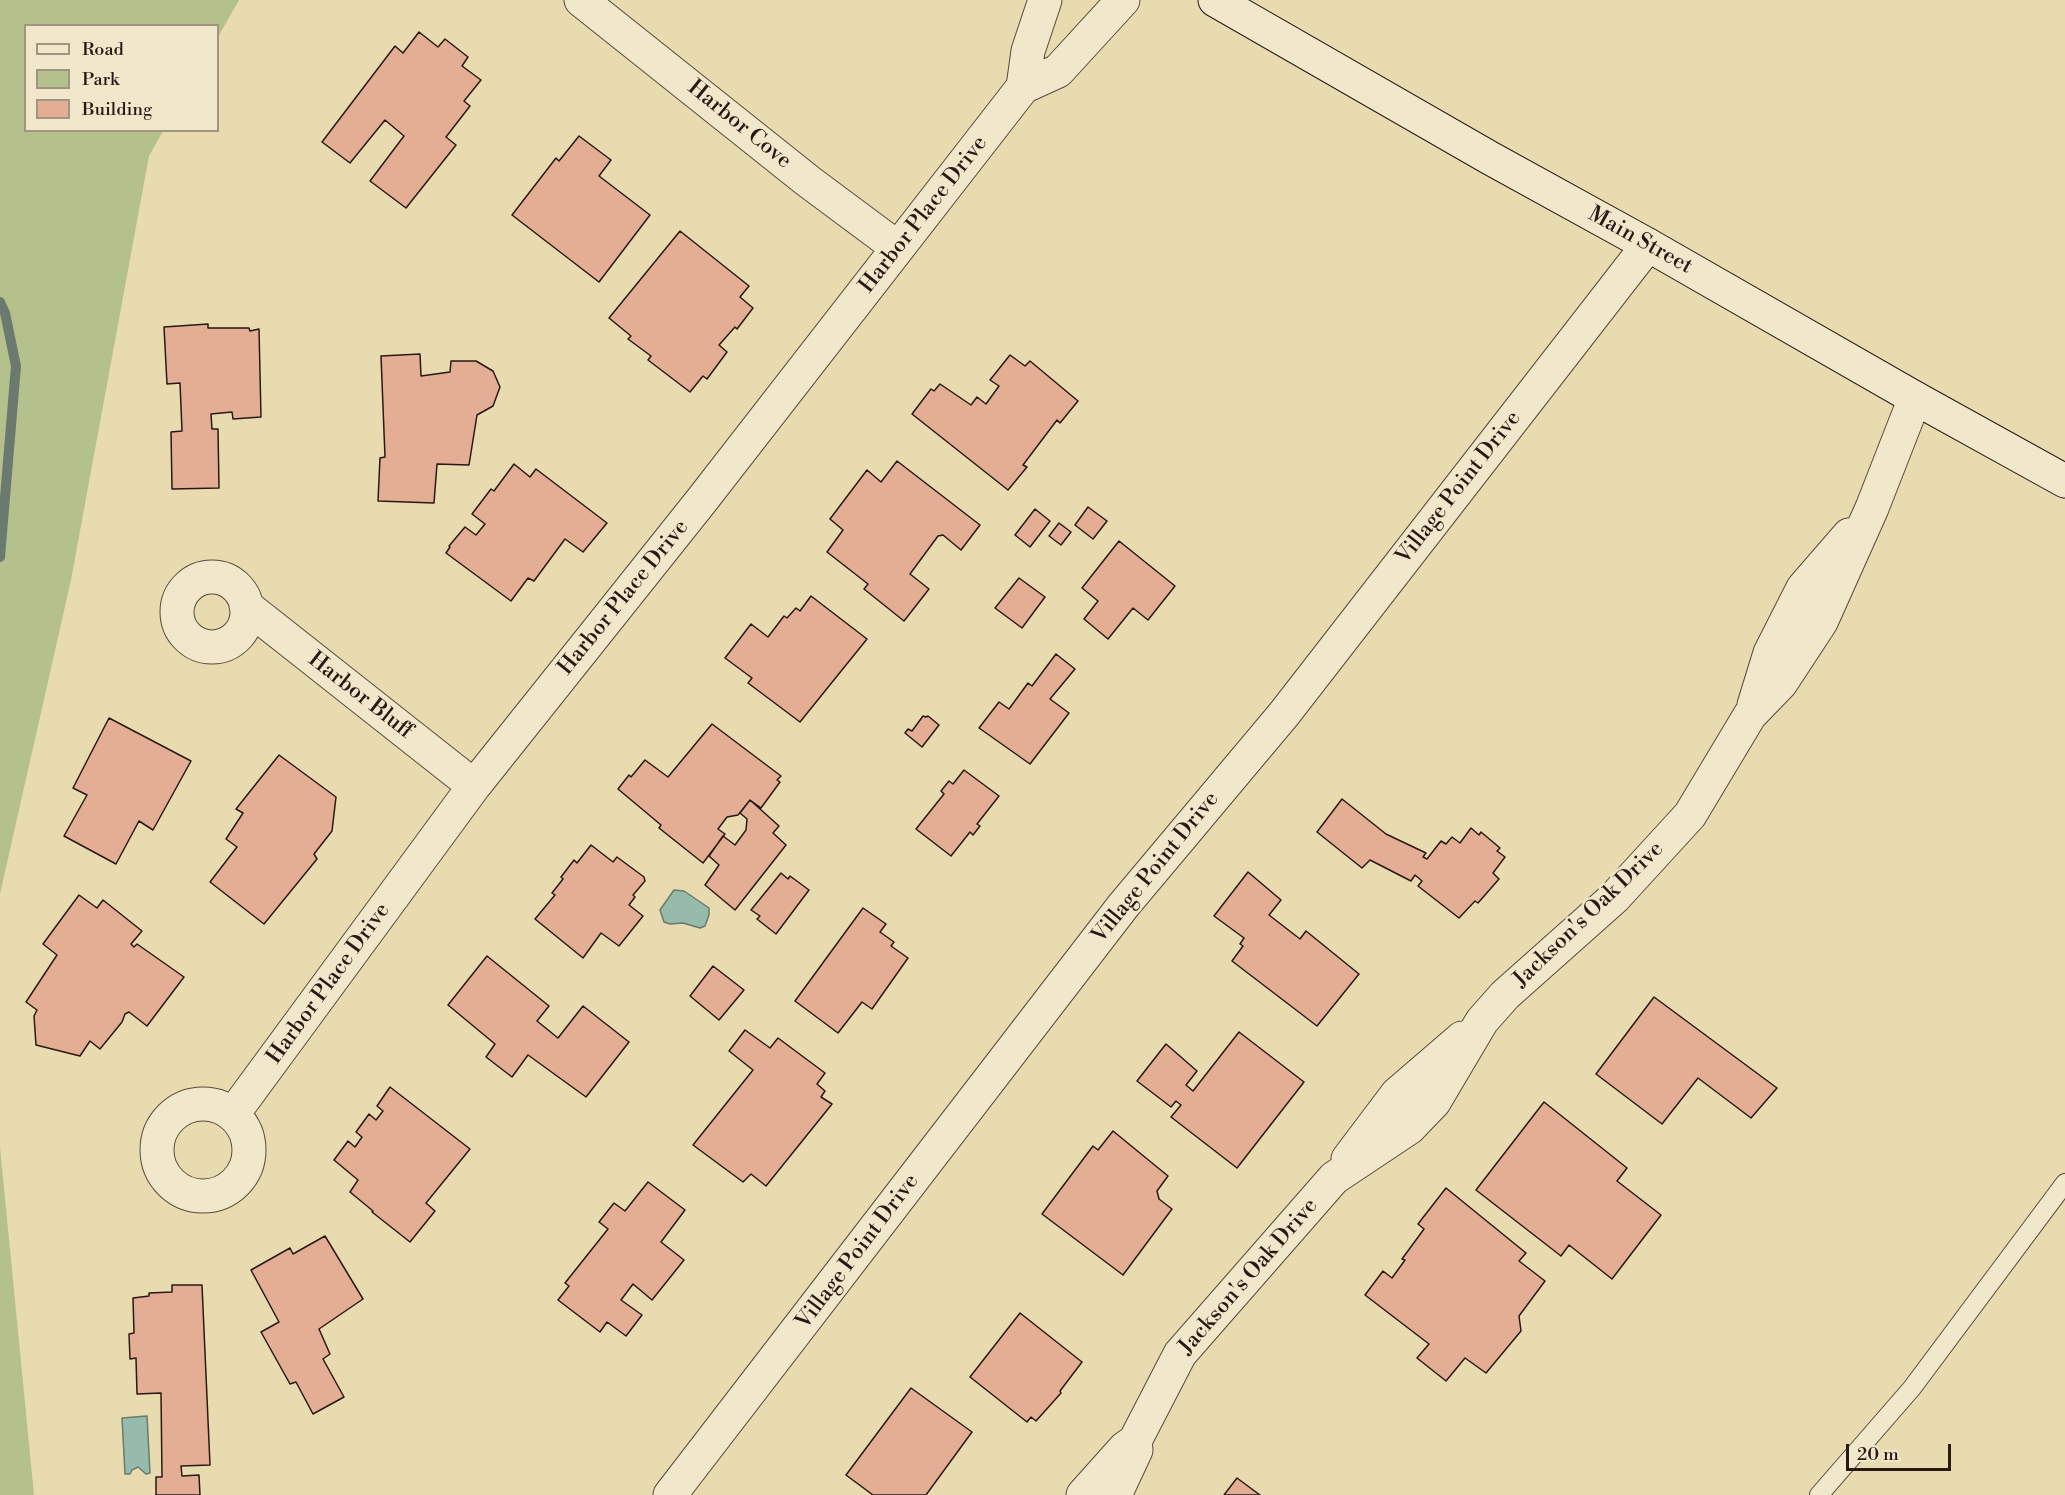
<!DOCTYPE html>
<html>
<head>
<meta charset="utf-8">
<style>
  body { margin:0 }
  #map { position:relative; width:2065px; height:1495px; overflow:hidden; background:#e9dbb0; font-family:"Libre Bodoni",serif }
  canvas { display:block }
  .legend { position:absolute; left:24px; top:24px; width:195px; height:108px; box-sizing:border-box; background:#f1e8cc; border:2px solid #a19582; margin:0; padding:8px 10px; list-style:none; font-size:18px; color:#291913 }
  .legend li { display:flex; align-items:center; gap:12px; height:30px }
  .legend b { width:30px; border:2px solid #a19582 }
  .scale { position:absolute; left:1846px; top:1444px; width:105px; height:27px; box-sizing:border-box; border:3px solid #291913; border-top:0; padding-left:8px; font-size:18px; line-height:21px; white-space:nowrap; color:#291913; -webkit-text-stroke:4px #f1e8cc; paint-order:stroke }
</style>
</head>
<body>
<div id="map">
<canvas width="2065" height="1495"></canvas>
<ul class="legend">
<li><b style="height:8px;background:#f1e8cc"></b>Road</li>
<li><b style="height:16px;background:#b4c18d"></b>Park</li>
<li><b style="height:16px;background:#e4ae95"></b>Building</li>
</ul>
<div class="scale">20 m</div>
</div>
<script>
const c = document.querySelector('canvas').getContext('2d');
c.lineJoin = 'round';
function paint(path, color) { c.fillStyle = color; c.fill(path, 'evenodd'); }
function strokePath(path, color, width, dash) { c.strokeStyle = color; c.lineWidth = width; c.lineCap = dash ? 'butt' : 'round'; c.setLineDash(dash || []); c.stroke(path); }
function label(font, color, halo, rows, align = 'center') {
  c.font = font + ' "Libre Bodoni",serif'; c.lineWidth = 5; c.setLineDash([]); c.textBaseline = 'middle'; c.strokeStyle = halo; c.fillStyle = color; for (const [text, x, y, turn = 0] of rows) {
    c.save(); c.translate(x, y); c.rotate((+turn || 0) * Math.PI / 180); c.textAlign = isNaN(turn) ? turn : align; if (halo) c.strokeText(text, 0, 0); c.fillText(text, 0, 0); c.restore();
  }
}
const green = new Path2D(`
  M0 0H239L218 37V26H26V130L163 131 149 156 71 580 0 894Z
  M0 1147 34 1495H0Z`);
const water = new Path2D(`
  M674 890 684 891 709 908V915L705 926 700 928 683 923 670 924 664 922 660 910Z
  M147 1416 150 1473 146 1474 138 1467 132 1470 130 1474H125L122 1418Z`);
const stream = new Path2D(`
  M0 302 5 313 16 366 0 557`);
const building = new Path2D(`
  M419 32 438 47 445 39 468 57 462 66 481 80 464 101 470 106 446 137 456 145 406 208 370 181 404 136 385 120 350 163 322 142 395 46 403 53Z
  M579 136 611 160 599 176 650 215 599 282 512 215 556 158 559 161Z
  M680 231 749 286 740 297 753 308 737 329 735 327 719 345 727 352 707 379 703 376 690 392 648 360 651 356 628 339 631 336 609 318Z
  M208 324V328H249L250 331 259 329 261 417 233 419 232 412 211 414 212 429H218L219 488 172 489 171 432 182 431 180 383 167 384 164 327Z
  M420 354 421 376 450 372 451 361H476L493 371 500 387 493 406 477 415 469 465 437 464 434 503 378 501 380 458 385 457 381 356Z
  M1010 355 1025 366 1030 361 1078 401 1060 423 1057 420 1023 465 1027 467 1008 490 912 414 931 389 934 391 940 384 971 405 977 397 986 404 999 386 990 380Z
  M897 461 980 525 961 550 943 535 938 536 910 574 929 589 904 621 864 589 868 584 827 552 843 530 830 519 867 470 881 482Z
  M514 464 530 477 536 469 607 523 583 552 565 539 534 581 528 578 511 601 446 553 450 547 449 546 465 527 476 535 485 524 472 514 491 489 494 491Z
  M1088 507 1107 521 1093 539 1075 525Z
  M1035 509 1050 521 1030 547 1015 535Z
  M1059 523 1071 532 1061 545 1049 536Z
  M1119 541 1175 586 1148 620 1133 608 1108 639 1084 619 1098 601 1082 588Z
  M1019 578 1045 597 1022 628 995 608Z
  M811 596 867 639 800 722 748 683 752 678 725 658 751 624 768 637 784 616 787 618 796 608 800 611Z
  M1056 654 1075 669 1050 699 1069 713 1030 764 979 728 999 702 1009 709 1028 683 1032 686Z
  M923 716 926 717 928 716 939 725 922 747 905 733 908 729 912 731Z
  M109 718 191 761 153 830 139 821 116 864 64 836 87 795 73 788Z
  M712 724 781 776 777 780 780 782 761 808 750 800 738 815 727 817 718 829 725 834 703 863 659 828 661 825 618 789 629 775 631 777 645 760 668 777Z
  M279 755 336 797 332 831 314 854 317 859 264 924 210 882 237 847 226 839 243 813 236 809Z
  M964 770 999 796 977 824 980 826 973 835 970 832 951 856 916 829 944 794 941 791 949 781 953 784Z
  M1342 799 1386 834 1426 853 1423 857 1427 859 1441 841 1446 844 1452 837 1460 843 1471 828 1479 835 1481 832 1500 848 1497 851 1505 857 1493 873 1499 879 1478 903 1475 901 1459 918 1418 886 1422 881 1415 875 1411 881 1370 860 1362 868 1317 832Z
  M750 800 779 826 773 833 786 845 735 910 705 885 719 865 709 856 723 836 735 845 746 830 747 819 740 813Z
  M591 845 613 862 617 857 644 877 645 881 633 895 635 897 629 905 643 916 619 946 601 933 583 958 535 919 555 895 552 893 563 879 561 877 574 860 577 863Z
  M1248 872 1281 900 1269 915 1300 939 1306 931 1359 974 1317 1026 1232 961 1243 946 1240 944 1244 938 1214 916Z
  M781 873 788 879 790 876 809 890 776 934 757 919 760 916 751 910Z
  M79 895 97 908 103 900 142 931 131 944 134 947 137 944 184 977 147 1026 129 1012 125 1014 122 1022 100 1049 90 1041 80 1056 36 1045 34 1016 37 1010 26 1002 57 955 43 944Z
  M863 908 886 924 880 932 894 942 891 946 908 958 872 1009 862 1002 838 1033 795 1001Z
  M487 956 549 1006 537 1021 558 1038 583 1006 629 1042 586 1097 528 1055 512 1077 486 1057 495 1044 448 1005Z
  M713 966 744 990 719 1020 690 996Z
  M1654 997 1777 1088 1751 1118 1698 1078 1662 1124 1596 1074Z
  M745 1030 770 1048 778 1038 825 1073 817 1084 825 1091 821 1097 832 1104 766 1186 751 1174 743 1182 693 1145 753 1070 729 1051Z
  M1239 1032 1304 1082 1237 1168 1171 1117 1181 1105 1176 1101 1171 1107 1137 1081 1166 1044 1197 1071 1186 1085 1193 1091Z
  M390 1087 470 1149 426 1203 435 1211 410 1242 372 1212 373 1211 350 1192 358 1180 334 1160 348 1141 355 1147 362 1137 356 1132 369 1114 376 1120 383 1111 377 1106Z
  M1544 1102 1627 1168 1617 1181 1661 1215 1612 1279 1569 1245 1561 1256 1476 1190Z
  M1113 1131 1168 1176 1157 1191 1159 1199 1172 1209 1123 1275 1042 1214 1093 1146 1098 1150Z
  M648 1182 685 1210 661 1242 684 1260 652 1300 633 1284 621 1300 642 1315 626 1336 607 1322 600 1332 558 1300 569 1286 565 1283 608 1229 599 1222 614 1203 625 1211Z
  M1446 1188 1526 1253 1519 1261 1545 1281 1519 1316 1521 1331 1486 1373 1465 1358 1446 1381 1417 1358 1429 1344 1365 1295 1383 1271 1392 1278 1405 1260 1402 1259 1424 1229 1418 1224Z
  M325 1236 363 1299 319 1329 330 1354 323 1359 344 1397 313 1414 296 1382 290 1384 261 1332 279 1322 251 1270 290 1248 293 1254Z
  M172 1285H202L210 1465 181 1466 182 1476 199 1475 200 1495H156V1477H162L161 1393 137 1394 136 1358 130 1359 129 1334 134 1333 133 1298 149 1296V1293L172 1292Z
  M1020 1313 1082 1362 1060 1391 1061 1393 1036 1421 1031 1417 1027 1422 970 1377Z
  M911 1388 972 1432 926 1495H873L846 1475Z
  M1237 1478 1260 1495H1224Z`);
const service = new Path2D(`
  M1819 1495 1912 1388 2065 1183`);
const minor = new Path2D(`
  M581 0 808 181 898 248
  M1023 87 1028 51 1045 0
  M177 612a35 35 0 1 1 70 0a35 35 0 1 1-70 0Z
  M246 606 474 786
  M1754 705 1770 653 1803 588 1849 535
  M157 1150a46 46 0 1 1 92 0a46 46 0 1 1-92 0Z
  M233 1114 474 786 702 500 1023 87 1058 71 1123 0
  M1348 1159 1397 1094 1462 1038
  M1135 1441 1180 1354 1334 1178 1409 1128 1434 1102 1482 1021 1505 995 1614 898 1690 815 1750 715 1781 683 1821 622 1872 508 1915 398
  M670 1495 1123 906 1284 714 1648 245
  M1083 1495 1125 1448 1135 1441 1136 1450 1115 1495`);
const secondary = new Path2D(`
  M1215 0 1490 158 1648 245 1915 398 2065 481`);
const streetNames = [
  ["Harbor Cove",739,125,39],
  ["Harbor Place Drive",924,215,-52],
  ["Main Street",1640,241,29],
  ["Village Point Drive",1459,488,-52],
  ["Harbor Place Drive",624,598,-51],
  ["Harbor Bluff",360,696,38],
  ["Village Point Drive",1156,868,-51],
  ["Jackson's Oak Drive",1589,915,-44],
  ["Harbor Place Drive",329,984,-54],
  ["Village Point Drive",858,1252,-53],
  ["Jackson's Oak Drive",1249,1277,-49]
];
paint(green, '#b4c18d');
paint(water, '#97bbab');
strokePath(water, '#6b7a6e', 1.5);
strokePath(stream, '#6b7a6e', 10);
paint(building, '#e4ae95');
strokePath(building, '#291913', 1.5);
strokePath(service, '#594a3a', 20);
strokePath(minor, '#594a3a', 35);
strokePath(secondary, '#291913', 35);
strokePath(service, '#f1e8cc', 18);
strokePath(minor, '#f1e8cc', 33);
strokePath(secondary, '#f1e8cc', 33);
label('22px', '#291913', '#f1e8cc', streetNames);
</script>
</body>
</html>
